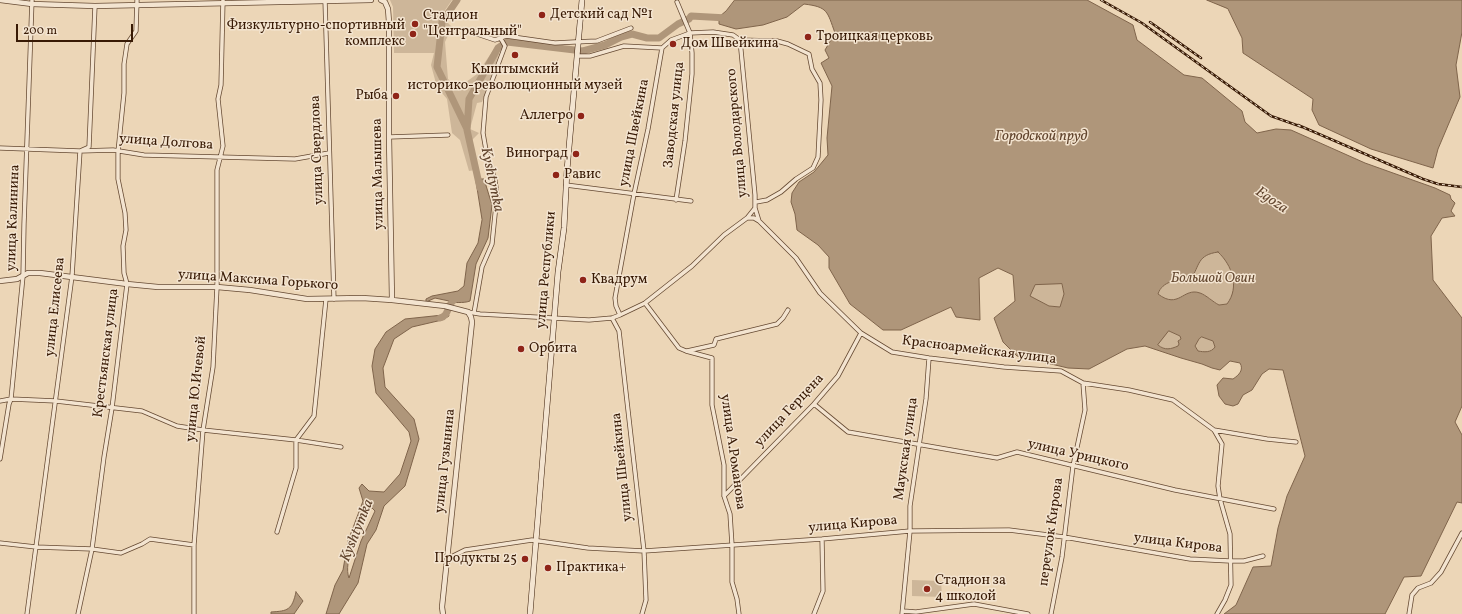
<!DOCTYPE html>
<html>
<head>
<meta charset="utf-8">
<style>
  body { margin:0 }
  #map { position:relative; width:1462px; height:614px; overflow:hidden; background:#ecd6b7; font-family:Vollkorn,serif }
  canvas { display:block }
  .scale { position:absolute; left:16px; top:24px; width:117px; height:18px; box-sizing:border-box; border:2px solid #381a05; border-top:0; padding-left:5px; font-size:12px; line-height:14px; white-space:nowrap; color:#381a05; -webkit-text-stroke:3px #f3e4d0; paint-order:stroke }
</style>
</head>
<body>
<div id="map">
<canvas width="1462" height="614"></canvas>
<div class="scale">200 m</div>
</div>
<script>
const c = document.querySelector('canvas').getContext('2d');
c.lineJoin = 'round';
function paint(path, color) { c.fillStyle = color; c.fill(path, 'evenodd'); }
function strokePath(path, color, width, dash) { c.strokeStyle = color; c.lineWidth = width; c.lineCap = dash ? 'butt' : 'round'; c.setLineDash(dash || []); c.stroke(path); }
function label(font, color, halo, rows, align = 'center') {
  c.font = font + ' Vollkorn,serif'; c.lineWidth = 3; c.setLineDash([]); c.textBaseline = 'middle'; c.strokeStyle = halo; c.fillStyle = color; for (const [text, x, y, turn = 0] of rows) {
    c.save(); c.translate(x, y); c.rotate((+turn || 0) * Math.PI / 180); c.textAlign = isNaN(turn) ? turn : align; if (halo) c.strokeText(text, 0, 0); c.fillText(text, 0, 0); c.restore();
  }
}
const green = new Path2D(`
  M390 0H452L441 16 452 27 445 42 448 79 458 88 477 74 494 49 499 54 482 102 477 103 470 129 479 133 468 144 475 170 469 171 460 140 452 133 447 99 437 87 431 65 434 53H394L393 7Z
  M1217 251C1227 260 1235 276 1234 290 1234 295 1230 300 1227 304L1219 305C1213 302 1206 295 1200 293 1183 287 1180 310 1158 294 1163 280 1177 280 1191 279 1200 264 1196 256 1217 251Z
  M1062 284 1064 294 1061 307 1049 306 1029 296 1035 285Z
  M1169 331 1180 336 1181 339 1179 340V346L1167 350 1158 345Z
  M1202 337 1213 341 1215 347C1211 353 1204 352 1198 351L1195 346 1199 339Z
  M912 580 941 581 942 597 912 596Z`);
const water = new Path2D(`
  M735 0H1087L1133 25 1137 40 1184 75 1202 78 1242 111 1245 122 1257 133 1276 129 1291 130 1365 163 1435 188 1450 195 1451 199 1455 203 1451 211 1455 216 1442 218 1431 236 1433 280 1462 318V406L1455 422 1462 435V503L1457 502 1421 576 1404 577 1385 614H1224L1236 605 1253 567 1271 566 1278 528 1287 496 1305 456 1283 370 1269 369 1262 374 1252 390 1243 395 1238 404 1233 406 1225 404 1219 396 1217 385 1223 378 1233 379C1239 375 1244 370 1240 363L1230 361 1220 370 1212 368 1202 364 1181 358 1145 346 1127 349 1089 369 1068 368 1017 356 1003 342 994 318 1015 301 1013 275 998 268 979 278 980 320 956 317 951 307 901 330H883L850 304 829 268V257L818 245 797 230 795 214 791 202 792 193 799 182 814 172 828 155 827 138 832 86 821 63 829 58 825 50 835 33C827 11 828 7 804 4L787 17 763 25 736 29 719 24V17L726 11ZM1218 252C1232 265 1240 287 1227 304L1219 305C1213 302 1206 295 1200 293 1183 287 1179 310 1158 294 1162 281 1178 279 1191 279 1200 265 1197 255 1218 252ZM1062 284 1064 294 1060 307 1049 306 1030 296 1035 285ZM1169 331 1180 336 1181 339 1178 341 1179 344 1178 346C1171 349 1165 351 1158 345ZM1202 337 1213 341 1215 347C1211 353 1204 352 1198 351L1195 346 1199 339Z
  M1207 0H1462V32L1456 65 1460 97 1438 149 1433 168 1371 149 1319 125 1312 110 1313 99 1243 53 1242 38 1228 9Z
  M476 179H484L492 205 488 238 476 264 470 301C462 304 455 301 450 304L449 301 435 298 426 302V299L432 296 458 291 464 286 467 263 478 243 482 220Z
  M444 313H448L449 316 442 320 412 327 394 339 383 368 385 387 414 419 419 439 405 486 384 506 376 530 367 544 358 583 339 614H326L335 585 343 570 348 541 363 501 359 488 362 484 369 491 384 492 400 474 411 441 409 432 376 393 372 366 375 349 386 332 405 319 443 315ZM372 508 375 511 361 541 349 578C343 563 358 528 363 513Z
  M296 592 303 601 294 614H271V612C288 611 292 610 296 592Z`);
const river = new Path2D(`
  M457 0 442 22 437 67 467 129
  M480 188 467 130 469 99 498 48 507 42 583 51 605 45 621 37 632 34 647 38H659L678 24 689 19 691 16 727 18
  M440 318C447 316 447 311 450 305 451 302 454 300 456 298`);
const minor = new Path2D(`
  M325 0 334 299
  M477 34 495 40 506 36 555 43 574 42 597 41 631 28
  M577 56H590L624 46 662 48 671 40 682 36 690 33 713 32 733 35 740 40 777 41 788 44 809 54 812 69 820 83 821 100 818 157 813 168 796 179 781 192 767 200 756 202
  M389 137 448 135
  M0 148 80 151 113 150 144 155 295 159 329 153
  M566 185 691 201
  M676 200 685 141 692 74V53L690 33 677 2
  M755 208 759 221 796 258 820 293 861 333 892 352 929 358 1004 367 1061 371 1083 383 1129 390 1173 400 1214 430 1267 439 1296 442
  M747 218H754L759 221
  M645 303 679 348 686 351 712 358V405L724 465V496L730 514 732 545V582L737 599 739 614
  M468 312 480 314 589 320 612 318 620 315 645 303 692 266 724 235 747 218 755 208V195L740 40
  M474 313 482 267 492 244 497 195 495 180 487 156 483 133 486 97 505 46 501 39
  M620 315 616 306 615 298 634 194 648 129 662 48
  M612 318 619 331 644 551 646 600 642 614
  M687 351 714 345 716 339 777 324 783 318 788 310
  M0 401 11 399 56 401 142 411 177 426 203 430 296 440 341 447
  M814 404 848 432 997 458 1017 452 1175 490 1274 509
  M1214 430 1222 444 1218 486 1220 499 1230 534 1231 585 1225 600 1217 614
  M0 459 9 404 11 399 23 276 24 224 32 0
  M724 496 814 404 838 376 861 333
  M277 532 296 468V440L314 416 326 299
  M0 543 36 547 92 549 121 553 142 544 150 539 194 545
  M447 559 465 550 532 540 588 548 644 551 822 539 910 531 1009 530 1064 537 1190 559 1230 561H1244L1263 556
  M903 611 916 612 974 604 1028 614
  M27 614 72 276 80 151 89 147 95 6
  M78 614 92 549 104 457 112 408 127 284 124 273 123 246 126 230 125 213 118 179V152L124 93V64L127 44 136 31 137 0
  M194 614V545L198 493 203 430 213 367 217 287V170L223 146 218 99 221 85 223 0
  M814 614 823 591 822 539
  M902 614 910 531V506L926 399 929 358
  M1051 614 1062 557 1073 466 1085 410 1083 383
  M1409 614 1412 595 1418 588 1431 583 1441 572 1462 533`);
const tertiary = new Path2D(`
  M0 0 32 4 95 6 371 0
  M381 0 385 2 388 9 389 22V137L392 300
  M0 281 17 279 28 273H40L127 284 158 287H217L250 290 307 299 362 298 392 300 445 306 468 312 471 317 472 322 442 607 443 614`);
const secondary = new Path2D(`
  M530 614 558 272 564 228 567 170 582 0`);
const rail = new Path2D(`
  M1101 0 1142 23 1271 116 1302 127
  M1150 22 1201 58
  M1298 125 1423 179 1438 184 1462 187`);
const markers = [
  [542,15,4,"#8f2418"],
  [415,24,4,"#8f2418"],
  [413,34,4,"#8f2418"],
  [808,37,4,"#8f2418"],
  [673,44,4,"#8f2418"],
  [515,55,4,"#8f2418"],
  [396,96,4,"#8f2418"],
  [581,116,4,"#8f2418"],
  [576,154,4,"#8f2418"],
  [556,175,4,"#8f2418"],
  [583,280,4,"#8f2418"],
  [521,349,4,"#8f2418"],
  [525,559,4,"#8f2418"],
  [548,568,4,"#8f2418"],
  [927,589,4,"#8f2418"]
];
const poiNames = [
  ["Детский сад №1",550,15],
  ["Стадион",423,16],
  ["\"Центральный\"",423,32],
  ["Физкультурно-спортивный",405,26,"right"],
  ["комплекс",405,42,"right"],
  ["Троицкая церковь",816,37],
  ["Дом Швейкина",681,44],
  ["Кыштымский",515,70,"center"],
  ["историко-революционный музей",515,86,"center"],
  ["Рыба",388,96,"right"],
  ["Аллегро",573,116,"right"],
  ["Виноград",568,154,"right"],
  ["Равис",564,175],
  ["Квадрум",591,280],
  ["Орбита",529,349],
  ["Продукты 25",517,559,"right"],
  ["Практика+",556,568],
  ["Стадион за",935,581],
  ["4 школой",935,597]
];
const streetNames = [
  ["Заводская улица",675,115,-84],
  ["улица Швейкина",635,133,-79],
  ["улица Володарского",738,133,-95],
  ["улица Долгова",166,143,4],
  ["улица Свердлова",318,150,-92],
  ["улица Малышева",379,174,-91],
  ["улица Калинина",14,218,-88],
  ["улица Республики",547,270,-85],
  ["улица Максима Горького",258,281,4],
  ["улица Елисеева",56,307,-84],
  ["Красноармейская улица",979,351,7],
  ["Крестьянская улица",107,353,-83],
  ["улица Ю.Ичевой",197,389,-84],
  ["улица Герцена",790,411,-47],
  ["Маукская улица",907,449,-82],
  ["улица А.Романова",732,452,82],
  ["улица Урицкого",1078,456,13],
  ["улица Гузынина",446,461,-84],
  ["улица Швейкина",623,467,-96],
  ["улица Кирова",853,525,-5],
  ["переулок Кирова",1052,532,-82],
  ["улица Кирова",1178,544,7]
];
const parkNames = [
  ["Большой Овин",1213,279]
];
const waterNames = [
  ["Городской пруд",1041,137],
  ["Kyshtymka",491,180,78],
  ["Egoza",1271,201,34],
  ["Kyshtymka",358,531,-68]
];
paint(green, '#cdb699');
paint(water, '#af967a');
strokePath(water, '#7f644b', 1);
strokePath(river, '#af967a', 7);
strokePath(minor, '#654932', 5);
strokePath(tertiary, '#654932', 6);
strokePath(secondary, '#381a05', 6);
strokePath(minor, '#f3e4d0', 3.5);
strokePath(tertiary, '#f3e4d0', 4.5);
strokePath(secondary, '#f3e4d0', 5);
strokePath(rail, '#381a05', 2.5);
strokePath(rail, '#f3e4d0', 1, [3]);
for (const [x, y, r, color] of markers) { const dot = new Path2D(); dot.arc(x, y, r, 0, 2 * Math.PI); c.fillStyle = color; c.fill(dot); strokePath(dot, '#f3e4d0', 1.5); }
label('14px', '#381a05', '#f3e4d0', poiNames, 'left');
label('14px', '#381a05', '#f3e4d0', streetNames);
label('italic 14px', '#654931', '#f3e4d0', parkNames);
label('italic 15px', '#62452e', '#f3e4d0', waterNames);
</script>
</body>
</html>
